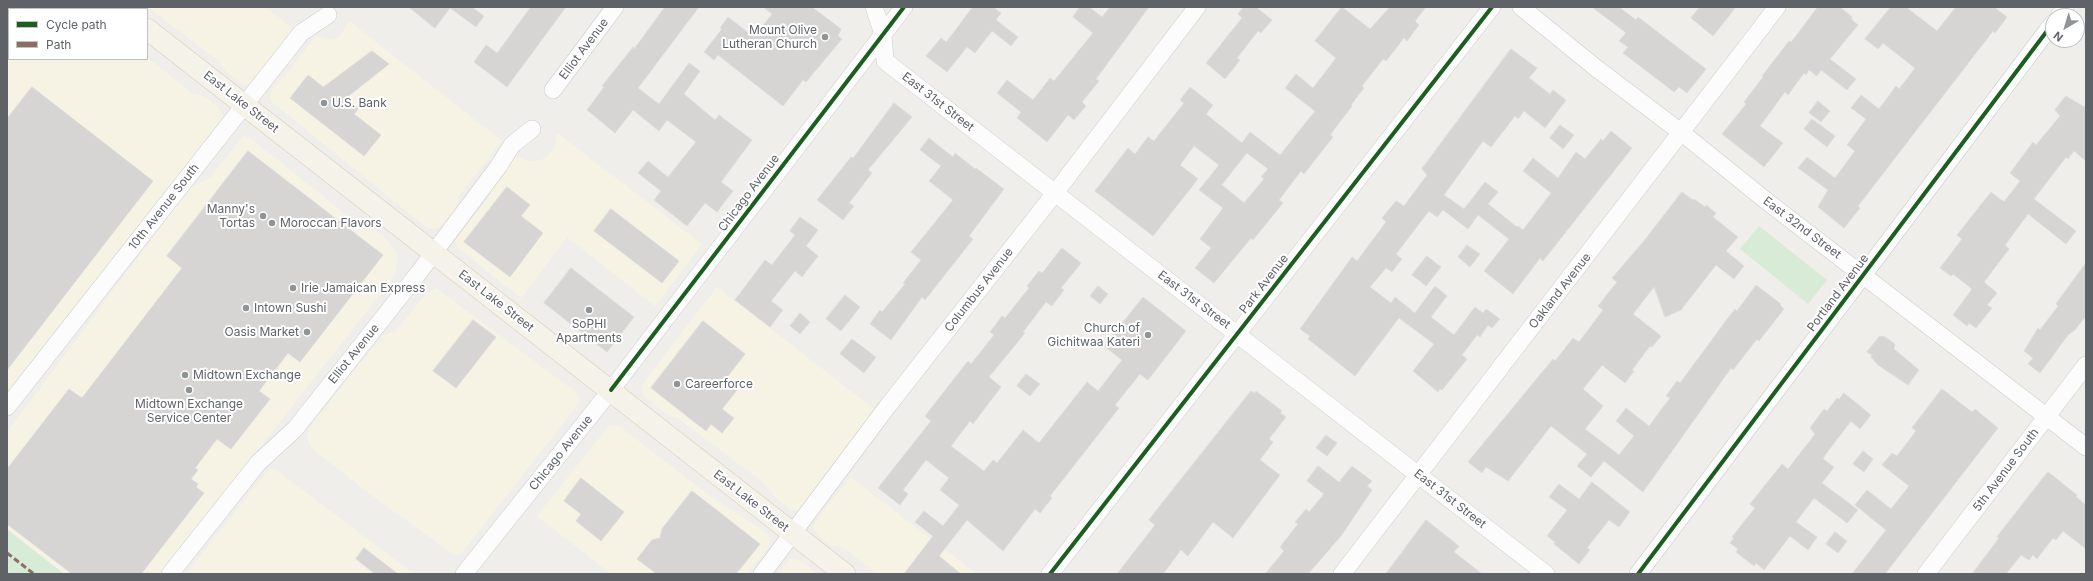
<!DOCTYPE html>
<html>
<head>
<meta charset="utf-8">
<style>
  body { margin:0 }
  #map { position:relative; width:2093px; height:581px; overflow:hidden; background:#efeeea; font-family:Inter,sans-serif }
  canvas { display:block }
  .frame { position:absolute; inset:0; border:8px solid #5f6368; pointer-events:none }
  .legend { position:absolute; left:8px; top:8px; width:140px; height:52px; box-sizing:border-box; background:#fff; border:1px solid #bfc1c3; margin:0; padding:5px 7px; list-style:none; font-size:12px; color:#5f6368 }
  .legend li { display:flex; align-items:center; gap:8px; height:20px }
  .legend b { width:20px; border:1px solid #bfc1c3 }
  .north { position:absolute; left:2045px; top:8px; width:40px; height:40px; box-sizing:border-box; background:#fff; border:1px solid #bfc1c3; border-radius:50%; rotate:218deg; font-size:11px; font-weight:700; line-height:16px; text-align:center; color:#5f6368 }
  .north::after { content:''; display:block; margin:auto; width:14px; height:18px; background:#919496; clip-path:polygon(50% 0,100% 100%,50% 72%,0 100%) }
</style>
</head>
<body>
<div id="map">
<canvas width="2093" height="581"></canvas>
<div class="frame"></div>
<ul class="legend">
<li><b style="height:5px;background:#1b5e20"></b>Cycle path</li>
<li><b style="height:5px;background:#8d6e63"></b>Path</li>
</ul>
<div class="north">N</div>
</div>
<script>
const c = document.querySelector('canvas').getContext('2d');
c.lineJoin = 'round';
function paint(path, color) { c.fillStyle = color; c.fill(path, 'evenodd'); }
function strokePath(path, color, width, dash) { c.strokeStyle = color; c.lineWidth = width; c.lineCap = dash ? 'butt' : 'round'; c.setLineDash(dash || []); c.stroke(path); }
function label(font, color, halo, rows, align = 'center') {
  c.font = font + ' Inter,sans-serif'; c.lineWidth = 4; c.setLineDash([]); c.textBaseline = 'middle'; c.strokeStyle = halo; c.fillStyle = color; for (const [text, x, y, turn = 0] of rows) {
    c.save(); c.translate(x, y); c.rotate((+turn || 0) * Math.PI / 180); c.textAlign = isNaN(turn) ? turn : align; if (halo) c.strokeText(text, 0, 0); c.fillText(text, 0, 0); c.restore();
  }
}
const commercial = new Path2D(`
  M148 7H265L295 30 250 86 242 84 226 71 220 62Z
  M349 21 502 141 458 197 457 208 447 222 439 227 432 229 427 228 271 101 270 94 275 83 284 77 316 36 333 40 340 36Z
  M9 57V59H147V57L193 94 204 96 218 107 223 115V125L7 395V60Z
  M557 133 702 244 655 306 567 237 521 298 458 248 455 242 457 238 492 193 490 186 515 158 519 157 526 161H536L546 158 555 146Z
  M243 136 249 137 364 229 369 228 382 234 397 254 396 274 160 574H64L7 529V432L191 187 210 178Z
  M717 287 875 410 800 510 792 511 775 497 765 484 678 418 669 416 645 397 642 390 644 382Z
  M436 288 577 393 580 399 578 404 461 554 456 556 374 497 311 448 307 438 309 428 382 336 396 331 426 294Z
  M612 425 619 426 710 496 767 533 770 540V545L747 574H611L537 516 608 427Z
  M273 469 276 470 414 574H186L268 470Z
  M850 477 977 574H877L843 547 830 545 817 534 814 528 815 522Z
  M791 559 798 560 810 567 815 574H779L786 563Z`);
const green = new Path2D(`
  M1759 226 1827 280 1808 304 1740 249Z
  M7 529 64 574H7Z`);
const building = new Path2D(`
  M409 7H472L484 16 476 27 450 8 435 28Z
  M531 7H566L507 87 474 62 486 45 497 53Z
  M665 7H699L638 88 659 104 689 63 700 71 684 94 715 120 719 115 752 140 721 182 733 191 717 212 705 203 687 226 654 200 661 191 638 173 648 161 668 177 696 142 667 120 659 131 633 110 615 133 587 110 604 87 602 86 633 47 634 49Z
  M763 7H812L841 29 838 36 842 39 806 82 803 80 783 106 718 55 714 60 704 52 722 29 720 28 728 17 754 37 772 14Z
  M973 7H993L1001 13 996 20 1018 37 1011 46 992 31 975 53 967 47 947 72 926 56 941 38 946 42Z
  M1080 7H1089L1102 17 1110 7H1149L1096 79 1099 81 1082 102 1086 106 1074 120 1068 115 1047 142 1017 118 1021 112 997 93 1007 80 1033 100 1050 78 1054 81 1093 33 1073 17Z
  M1244 7H1256L1272 20 1261 33 1258 31 1237 58 1240 60 1225 79 1206 63 1242 18 1238 14Z
  M1342 7 1370 29 1390 7H1426L1415 21 1419 25 1407 41 1404 38 1386 61 1383 59 1362 86 1364 88 1351 105 1352 106 1330 135 1333 137 1304 174 1301 171 1279 200 1283 203 1253 240 1251 238 1214 283 1195 268 1211 248 1200 239 1223 208 1199 190 1219 165 1194 146 1180 165 1198 179 1153 236 1095 191 1128 148 1135 154 1148 137 1154 141 1184 103 1180 100 1190 87 1213 105 1206 114 1242 143 1250 132 1280 155 1315 111 1285 88 1296 74 1313 88 1336 58 1315 41ZM1247 153 1268 169 1261 177 1264 179 1244 203 1222 185Z
  M1592 7H1619L1636 20 1638 17 1706 69 1687 93 1679 87 1674 92 1623 53 1628 47 1619 41 1626 33Z
  M1700 7H1736L1713 36 1691 18Z
  M1818 7H1840L1852 17 1851 19 1858 25 1830 59 1856 79 1847 90 1821 70 1817 76 1809 70 1806 75 1804 73 1788 95 1785 92 1760 126 1783 143 1764 167 1722 134 1746 104 1744 102 1763 77 1762 76 1789 41 1791 42Z
  M1891 7H1906L1937 31 1956 7H1994L2007 17 1995 33 1993 31 1858 206 1860 208 1844 228 1818 207 1828 190 1798 168 1807 157 1835 178 1855 151 1847 145 1866 119 1851 108 1861 95 1879 109 1896 86 1899 89 1915 68 1883 43 1878 49 1865 39Z
  M1511 49 1537 68 1529 78 1550 94 1553 90 1566 100 1545 128 1524 111 1518 119 1515 116 1491 147 1483 141 1444 195 1464 209 1485 182 1498 192 1488 204 1517 227 1518 226 1523 230 1551 193 1523 171 1533 158 1558 178 1576 152 1585 159 1601 139 1603 141 1611 131 1632 148 1543 261 1540 258 1513 294 1484 271 1509 239 1478 215 1468 229 1443 210 1437 217 1429 211 1396 254 1402 259 1392 272 1386 268 1370 287 1391 303 1395 297 1415 313 1435 286 1447 296 1431 317 1454 335 1475 307 1483 313 1486 309 1500 319 1492 328 1488 325 1480 337 1477 335 1462 355 1467 359 1442 390 1440 389 1438 392 1413 371 1434 344 1399 318 1355 376 1308 339 1310 336 1300 329 1352 257 1357 261 1386 222 1382 218 1396 201 1404 206 1427 175 1422 169Z
  M372 51 389 64 346 98 359 108 354 114 381 135 364 156 290 98 308 75 323 87Z
  M32 87 153 181 7 370V119Z
  M2066 96 2086 108V161L2074 151 2068 159 2066 157 2034 199 2076 231 2066 244 2028 214 2005 245 2009 249 1984 282 1997 293 1987 305 1992 308 1976 328 1969 323 1967 326 1953 315 1972 289 1953 274 1951 276 1940 268 1962 239 1957 235 1991 192 2004 202 2020 181 2010 173 2033 142 2036 145 2060 116 2055 110Z
  M1818 101 1830 111 1821 122 1809 113Z
  M894 103 912 117 868 170 872 173 849 203 854 206 843 220 817 200 851 157 853 158Z
  M1812 119 1835 136 1827 147 1804 129Z
  M1560 125 1574 135 1563 149 1550 138Z
  M929 138 953 157 955 153 975 169 976 168 1004 189 969 236 973 239 925 300 922 297 891 340 870 324 880 310 882 312 905 284 903 283 921 260 911 252 953 200 929 181 941 166 920 150Z
  M248 151 383 255 300 362 288 353 259 391 270 399 231 449 217 439 195 468 198 470 191 479 198 484 196 487 204 493 141 574H72L7 524V469L69 389 82 398 182 268 167 256Z
  M507 187 530 205 521 216 543 233 510 277 464 242Z
  M1682 192 1693 200 1694 199 1705 207 1706 205 1716 213 1713 217 1738 237 1726 251 1744 266 1734 279 1716 265 1681 310 1665 317 1654 287 1633 314 1661 336 1652 347 1650 346 1632 370 1634 371 1625 383 1602 365 1583 389 1603 406 1585 429 1619 455 1634 436 1616 421 1626 408 1649 426 1670 398 1666 396 1677 381 1680 383 1725 322 1735 309 1737 311 1756 285 1781 304 1780 305 1784 309 1759 341 1757 339 1733 370 1731 368 1643 492 1604 461 1591 477 1577 466 1587 454 1551 426 1508 481 1486 467 1482 473 1468 462 1553 359 1555 361 1573 338 1579 342 1603 310 1598 306 1617 282 1612 278 1644 241Z
  M611 209 679 261 662 283 594 231Z
  M800 217 818 230 806 246 818 256 802 277 795 271 771 301 783 310 770 327 735 300 765 260 772 265 795 235 790 231Z
  M1467 245 1480 254 1470 267 1458 257Z
  M1062 248 1081 263 1061 288 1064 290 1052 306 1046 302 1023 332 1025 333 989 377 1001 387 973 424 970 421 951 446 984 471 993 460 997 463 1023 430 1039 443 1087 382 1098 391 1122 360 1104 346 1143 297 1186 331 1148 380 1140 374 1115 405 1119 408 1050 496 1052 498 1040 513 1035 509 1003 551 967 520 939 556 961 574H904L933 536 915 522 924 511 943 526 959 505 940 490 949 478 926 460 903 490 908 494 900 505 878 488 931 421 925 416 968 361 971 364 994 335 990 332 1002 316 1005 318 1029 288 1027 286 1039 271 1042 273Z
  M1427 256 1441 267 1426 286 1412 275Z
  M2086 263V316L2075 330 2068 335 2040 373 2028 364 2033 358 2024 351 2038 328 2040 330 2058 306 2056 304Z
  M571 268 634 317 607 352 544 303Z
  M1098 286 1108 294 1100 304 1090 296Z
  M845 295 860 307 841 331 826 319Z
  M800 313 810 322 800 334 790 326Z
  M473 320 496 337 456 388 433 371Z
  M703 321 745 354 725 380 737 390 722 409 734 418 722 433 711 424 706 431 651 388Z
  M1880 336 1885 337 1895 344 1894 349 1919 370 1908 385 1878 365 1871 357 1872 355 1867 352Z
  M852 339 876 357 864 373 840 354Z
  M1026 374 1040 384 1030 396 1017 386Z
  M1942 389 1972 412 1975 409 1998 428 1885 574H1852L1886 530 1855 505 1867 490 1891 509 1909 486 1882 465 1892 453 1897 456 1916 431 1912 428Z
  M1251 391 1255 393 1256 391 1282 411 1280 413 1286 417 1269 439 1273 442 1260 460 1280 475 1233 538 1213 522 1188 556 1181 550 1163 574H1117L1155 525 1149 520Z
  M1844 393 1871 415 1860 429 1851 421 1825 455 1823 459 1834 467 1822 483 1858 510 1847 523 1814 498 1796 522 1817 537 1808 550 1790 536 1764 570 1756 563 1754 566 1736 552 1738 549 1730 543 1734 538 1732 537 1755 508 1750 504 1782 464 1788 469 1815 434 1810 428 1824 409 1827 411 1837 398 1839 399Z
  M1326 435 1337 443 1327 456 1316 448Z
  M1863 451 1873 459 1864 472 1853 464Z
  M1318 466 1339 482 1352 466 1372 481 1367 486 1372 490 1341 536 1308 574H1265L1284 551 1280 547 1298 524 1295 522 1306 509 1309 512 1324 494 1307 481Z
  M2048 472 2077 495 2076 497 2086 505V549L2063 531 2056 540 2053 538 2037 559 2033 555 2029 560 2021 555 2006 574H1972L1999 538 1997 537Z
  M581 478 624 512 601 541 576 521 581 514 564 501Z
  M1592 482 1630 512 1619 527 1609 520 1587 548 1590 550 1579 564 1554 544 1555 542 1547 536 1567 510 1549 497 1559 484 1579 499Z
  M692 491 760 544 736 574H657L637 559 652 540 660 538 662 529Z
  M1426 520 1459 546 1454 552 1482 574H1386Z
  M1835 532 1847 541 1838 553 1826 544Z
  M364 548 398 574H375L356 559Z`);
const minor = new Path2D(`
  M874 7 883 34 885 61 1546 574
  M1521 7 1596 68 1682 133 1769 203 2086 447
  M31 9 32 7
  M2059 16 2065 7
  M7 38 9 36
  M553 90 615 7
  M7 407 301 33 328 15
  M170 574 258 463 295 429 417 275 498 167 512 145 532 129
  M464 574 611 390 904 7
  M762 574 887 407 1055 193 1197 7
  M1050 574 1492 7
  M1342 574 1777 7
  M1638 574 2053 23
  M1926 574 2086 365`);
const major = new Path2D(`
  M119 7 121 9
  M147 29 845 574`);
const quiet = new Path2D(`
  M7 553 34 574`);
const cycleway = new Path2D(`
  M611 390 904 7
  M1050 574 1492 7
  M1638 574 2053 23`);
const markers = [
  [825,37,4,"#919496"],
  [324,103,4,"#919496"],
  [263,216,4,"#919496"],
  [272,223,4,"#919496"],
  [293,288,4,"#919496"],
  [246,308,4,"#919496"],
  [589,310,4,"#919496"],
  [307,332,4,"#919496"],
  [1148,335,4,"#919496"],
  [185,375,4,"#919496"],
  [677,384,4,"#919496"],
  [189,390,4,"#919496"]
];
const poiNames = [
  ["Mount Olive",817,30,"right"],
  ["Lutheran Church",817,44,"right"],
  ["U.S. Bank",332,103],
  ["Manny's",255,209,"right"],
  ["Tortas",255,223,"right"],
  ["Moroccan Flavors",280,223],
  ["Irie Jamaican Express",301,288],
  ["Intown Sushi",254,308],
  ["SoPHI",589,324,"center"],
  ["Apartments",589,338,"center"],
  ["Church of",1140,328,"right"],
  ["Gichitwaa Kateri",1140,342,"right"],
  ["Oasis Market",299,332,"right"],
  ["Midtown Exchange",193,375],
  ["Careerforce",685,384],
  ["Midtown Exchange",189,404,"center"],
  ["Service Center",189,418,"center"]
];
const streetNames = [
  ["Elliot Avenue",584,49,-53],
  ["East Lake Street",241,102,38],
  ["East 31st Street",938,102,38],
  ["Chicago Avenue",749,193,-53],
  ["10th Avenue South",164,207,-52],
  ["East 32nd Street",1802,228,37],
  ["Park Avenue",1264,284,-52],
  ["Columbus Avenue",979,290,-52],
  ["Oakland Avenue",1560,291,-52],
  ["Portland Avenue",1838,293,-53],
  ["East 31st Street",1194,300,37],
  ["East Lake Street",496,301,38],
  ["Elliot Avenue",354,354,-51],
  ["Chicago Avenue",561,453,-51],
  ["5th Avenue South",2006,470,-53],
  ["East 31st Street",1450,499,38],
  ["East Lake Street",751,501,38]
];
paint(commercial, '#f7f3e4');
paint(green, '#d8ebd6');
paint(building, '#d6d5d3');
strokePath(building, '#deddd9', 1);
strokePath(minor, '#cbcccc', 18);
strokePath(major, '#d7ceb8', 22);
strokePath(minor, '#fdfcfc', 17);
strokePath(major, '#f4f2e9', 21);
strokePath(quiet, '#8d6e63', 3, [6, 3]);
strokePath(cycleway, '#1b5e20', 4);
for (const [x, y, r, color] of markers) { const dot = new Path2D(); dot.arc(x, y, r, 0, 2 * Math.PI); c.fillStyle = color; c.fill(dot); strokePath(dot, '#fff', 1.5); }
label('12px', '#5f6368', '#fff', poiNames, 'left');
label('12px', '#5f6368', '#fff', streetNames);
</script>
</body>
</html>
